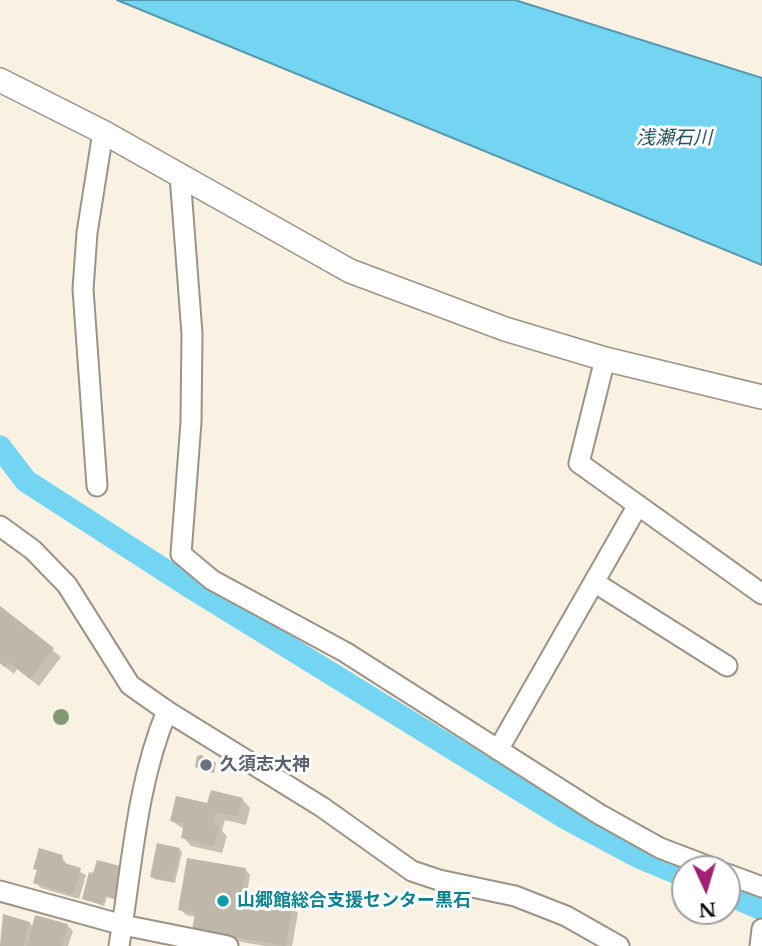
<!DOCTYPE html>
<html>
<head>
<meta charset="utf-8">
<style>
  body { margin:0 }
  #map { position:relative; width:762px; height:946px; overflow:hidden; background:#f9f1e2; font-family:"Libre Baskerville",serif }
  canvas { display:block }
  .north { position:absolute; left:671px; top:855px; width:70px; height:70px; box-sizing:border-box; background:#fff; border:2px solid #a09f9d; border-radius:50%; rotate:176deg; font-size:19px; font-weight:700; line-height:28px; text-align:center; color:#110e09 }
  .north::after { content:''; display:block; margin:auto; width:24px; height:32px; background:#a02072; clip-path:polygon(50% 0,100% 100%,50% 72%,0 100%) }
</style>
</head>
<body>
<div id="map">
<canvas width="762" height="946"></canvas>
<div class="north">N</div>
</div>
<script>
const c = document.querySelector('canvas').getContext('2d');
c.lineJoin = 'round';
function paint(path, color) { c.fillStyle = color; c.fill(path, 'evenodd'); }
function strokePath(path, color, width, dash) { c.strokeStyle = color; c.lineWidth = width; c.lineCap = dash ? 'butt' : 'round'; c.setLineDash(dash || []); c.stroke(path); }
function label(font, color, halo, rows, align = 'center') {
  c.font = font + ' "Libre Baskerville","Noto Sans JP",serif'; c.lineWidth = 6; c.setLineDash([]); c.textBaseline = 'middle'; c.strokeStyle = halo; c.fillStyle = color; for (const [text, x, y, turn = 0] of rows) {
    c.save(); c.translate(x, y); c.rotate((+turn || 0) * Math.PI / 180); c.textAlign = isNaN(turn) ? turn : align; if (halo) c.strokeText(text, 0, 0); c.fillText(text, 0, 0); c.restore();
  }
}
const water = new Path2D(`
  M117 0H515L762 78V265Z`);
const shadow = new Path2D(`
  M0 608 61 657 39 686 17 669 14 674 0 663Z
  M242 799 250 808 246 825 225 820 222 831 227 836 222 853 191 846 183 837 185 830 172 821 209 805Z
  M40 850 62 857 67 865 86 875 79 899 41 888 35 882 39 872 35 868Z
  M180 850 182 852 175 883 154 879 152 876Z
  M123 869 117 900 107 897 104 906 84 898Z
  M245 869 250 875 246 899 292 907 298 913 292 946H265L200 935 196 917 186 915 180 909Z
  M4 916 30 923 34 928 67 925 73 931 68 946H0Z`);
const canal = new Path2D(`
  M0 447 26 481 189 586 564 817 639 857 685 876
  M727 894 762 909`);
const building = new Path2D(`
  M0 606 54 648 30 679 8 662 4 667 0 663Z
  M201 755 216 763 214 773 195 767 197 756Z
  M211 790 243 798 238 817 216 812 213 825 219 826 214 846 181 838 184 824 170 821 176 796 207 803Z
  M157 843 180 848 173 882 150 877Z
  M39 848 63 855 61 862 81 868 73 895 33 883 37 870 33 869Z
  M187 858 246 868 241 896 293 905 286 946 192 930 195 913 178 910Z
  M97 860 124 867 115 899 105 896 102 905 82 899 89 872 93 873Z
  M3 914 30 922 24 946H0Z
  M35 915 68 924 62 946H27Z`);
const minor = new Path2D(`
  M180 175 192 334 191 422 181 554 212 580 345 652 599 814 660 848 715 869
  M605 359 579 463 762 594
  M97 486 83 289 87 233 103 132
  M0 526 33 550 67 585 130 685 167 711 322 807 412 871 439 880 515 896 566 916 619 946
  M594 582 727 666
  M498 750 638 505
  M727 874 762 887
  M0 891 123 925 228 946
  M119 946C132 868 136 785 167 711
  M760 946 762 929`);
const tertiary = new Path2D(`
  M0 80 103 132 350 271 505 329 605 359 762 397`);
const trees = [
  [61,717]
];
const markers = [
  [206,765,7,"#6b7280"],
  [223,901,7,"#0f9aa8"]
];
const worshipNames = [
  ["久須志大神",220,765]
];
const cultureNames = [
  ["山郷館総合支援センター黒石",237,901]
];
const waterNames = [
  ["浅瀬石川",674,139]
];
paint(water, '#73d5f2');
strokePath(water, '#5699ac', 2);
paint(shadow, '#0003');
strokePath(canal, '#73d5f2', 23);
paint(building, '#bfb7a9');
strokePath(minor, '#9b9386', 23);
strokePath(tertiary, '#9b9386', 26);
strokePath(minor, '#fff', 19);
strokePath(tertiary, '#fff', 23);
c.fillStyle = '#809871';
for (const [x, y] of trees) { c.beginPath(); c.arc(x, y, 8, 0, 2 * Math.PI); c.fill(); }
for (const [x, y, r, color] of markers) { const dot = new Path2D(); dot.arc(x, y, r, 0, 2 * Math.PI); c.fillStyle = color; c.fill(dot); strokePath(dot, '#fff', 2.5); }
label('bold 18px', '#5b616d', '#fff', worshipNames, 'left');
label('bold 18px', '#0d838f', '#fff', cultureNames, 'left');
label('italic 19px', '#26515e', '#fff', waterNames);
</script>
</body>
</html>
